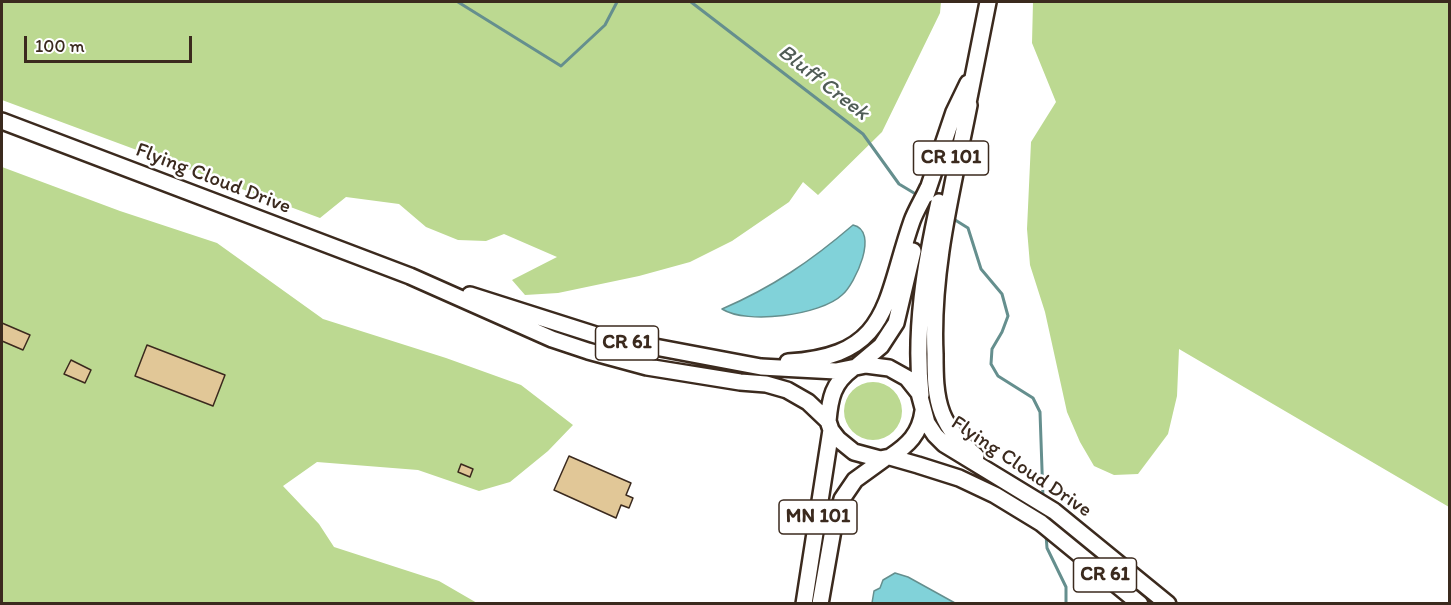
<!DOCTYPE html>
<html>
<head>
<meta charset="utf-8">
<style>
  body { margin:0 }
  #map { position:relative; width:1451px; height:605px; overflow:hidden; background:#fff; font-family:Itim,sans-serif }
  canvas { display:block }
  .frame { position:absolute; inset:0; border:3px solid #3b2a1e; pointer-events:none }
  .scale { position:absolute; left:24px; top:36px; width:168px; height:27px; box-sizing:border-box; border:3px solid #3b2a1e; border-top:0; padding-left:8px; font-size:18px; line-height:21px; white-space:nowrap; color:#3b2a1e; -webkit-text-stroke:4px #fff; paint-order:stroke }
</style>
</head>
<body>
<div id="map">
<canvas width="1451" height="605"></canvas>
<div class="frame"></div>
<div class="scale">100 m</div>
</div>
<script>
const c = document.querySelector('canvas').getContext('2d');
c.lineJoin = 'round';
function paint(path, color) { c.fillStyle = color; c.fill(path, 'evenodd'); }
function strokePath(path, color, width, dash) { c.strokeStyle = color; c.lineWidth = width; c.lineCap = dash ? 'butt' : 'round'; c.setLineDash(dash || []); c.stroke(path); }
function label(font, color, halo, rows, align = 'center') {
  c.font = font + ' Itim,sans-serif'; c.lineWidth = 5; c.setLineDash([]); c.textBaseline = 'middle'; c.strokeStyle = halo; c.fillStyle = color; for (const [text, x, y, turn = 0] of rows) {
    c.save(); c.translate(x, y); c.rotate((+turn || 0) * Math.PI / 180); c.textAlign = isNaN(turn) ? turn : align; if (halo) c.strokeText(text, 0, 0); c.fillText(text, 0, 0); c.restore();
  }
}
const green = new Path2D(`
  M2 2H941L940 13 882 132 818 195 803 182 789 202 732 241 690 262 639 276 558 293 525 295 512 280 557 257 504 234 486 241 458 240 426 227 399 204 346 197 320 218 2 100Z
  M1033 2H1449V507L1179 349 1177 396 1168 434 1138 474 1114 475 1094 466 1080 442 1067 412 1045 312 1030 265 1027 229 1031 142 1056 102 1032 43Z
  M2 167 120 211 217 243 323 319 446 358 521 385 573 425 548 451 510 482 479 491 418 470 317 462 283 486 319 524 334 547 439 581 477 603H2Z
  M844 411a29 29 0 1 1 58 0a29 29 0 1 1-58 0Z`);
const water = new Path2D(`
  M853 225C880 231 855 284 842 295 821 315 747 325 722 309 773 287 811 261 853 225Z
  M895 573 908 577 955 603H872L874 591 880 588 883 580Z`);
const stream = new Path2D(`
  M458 2 561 66 605 25 617 2
  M691 2 863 134 899 184 919 196
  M952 218 968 228 981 269 1002 294 1008 316 1002 332 992 349 991 364 998 376 1033 398 1040 412 1043 498
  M1046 535 1047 548 1066 587V604`);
const building = new Path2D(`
  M2 323 30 335 23 350 2 341Z
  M147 345 225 375 213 406 135 376Z
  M71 360 91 370 85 383 64 374Z
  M569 456 631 483 626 495 633 498 629 508 621 505 616 518 554 490Z
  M461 464 473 469 470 477 458 472Z`);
const primary = new Path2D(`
  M969 105C953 187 931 269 935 354 935 374 935 395 942 413 949 431 962 444 976 456
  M966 113 988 2
  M2 121 410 276 552 339 588 351 647 367 740 382 766 384 787 390 808 402 828 421 831 430 838 439 854 452 880 459 890 457 918 465 959 478 995 495 1041 523 1140 604
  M926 195 954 112 968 83
  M470 295 602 337 761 367 836 371 866 365 889 368 907 378 919 393 927 423 935 435 944 444 1054 511 1168 604
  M788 362C891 356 884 301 912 221 916 210 923 199 928 188
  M856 367 881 346 896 323 913 251
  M921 395C914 330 925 265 939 202
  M828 421C830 398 833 383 852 369
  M890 457C908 445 920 434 923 411
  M804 604 831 430
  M820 604 833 530 842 499 855 480 884 459`);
const shields = [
  [951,158,75],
  [627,343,63],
  [818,517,78],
  [1105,575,63]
];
const shieldNames = [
  ["CR 101",951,158],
  ["CR 61",627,343],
  ["MN 101",818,517],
  ["CR 61",1105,575]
];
const streetNames = [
  ["Flying Cloud Drive",213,179,21],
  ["Flying Cloud Drive",1021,467,34]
];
const waterNames = [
  ["Bluff Creek",823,83,38]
];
paint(green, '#bcd991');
paint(water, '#81d2d9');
strokePath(water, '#658f8e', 1.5);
strokePath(stream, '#658f8e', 3);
paint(building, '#e1c797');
strokePath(building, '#3b2a1e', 1.5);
strokePath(primary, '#3b2a1e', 20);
strokePath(primary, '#fff', 15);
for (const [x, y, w] of shields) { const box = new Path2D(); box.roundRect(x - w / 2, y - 17, w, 34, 4.5); c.fillStyle = '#fff'; c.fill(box); strokePath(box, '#3b2a1e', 1.5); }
label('bold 20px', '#3b2a1e', null, shieldNames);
label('21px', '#3b2a1e', '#fff', streetNames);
label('italic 22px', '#505c56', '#fff', waterNames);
</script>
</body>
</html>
